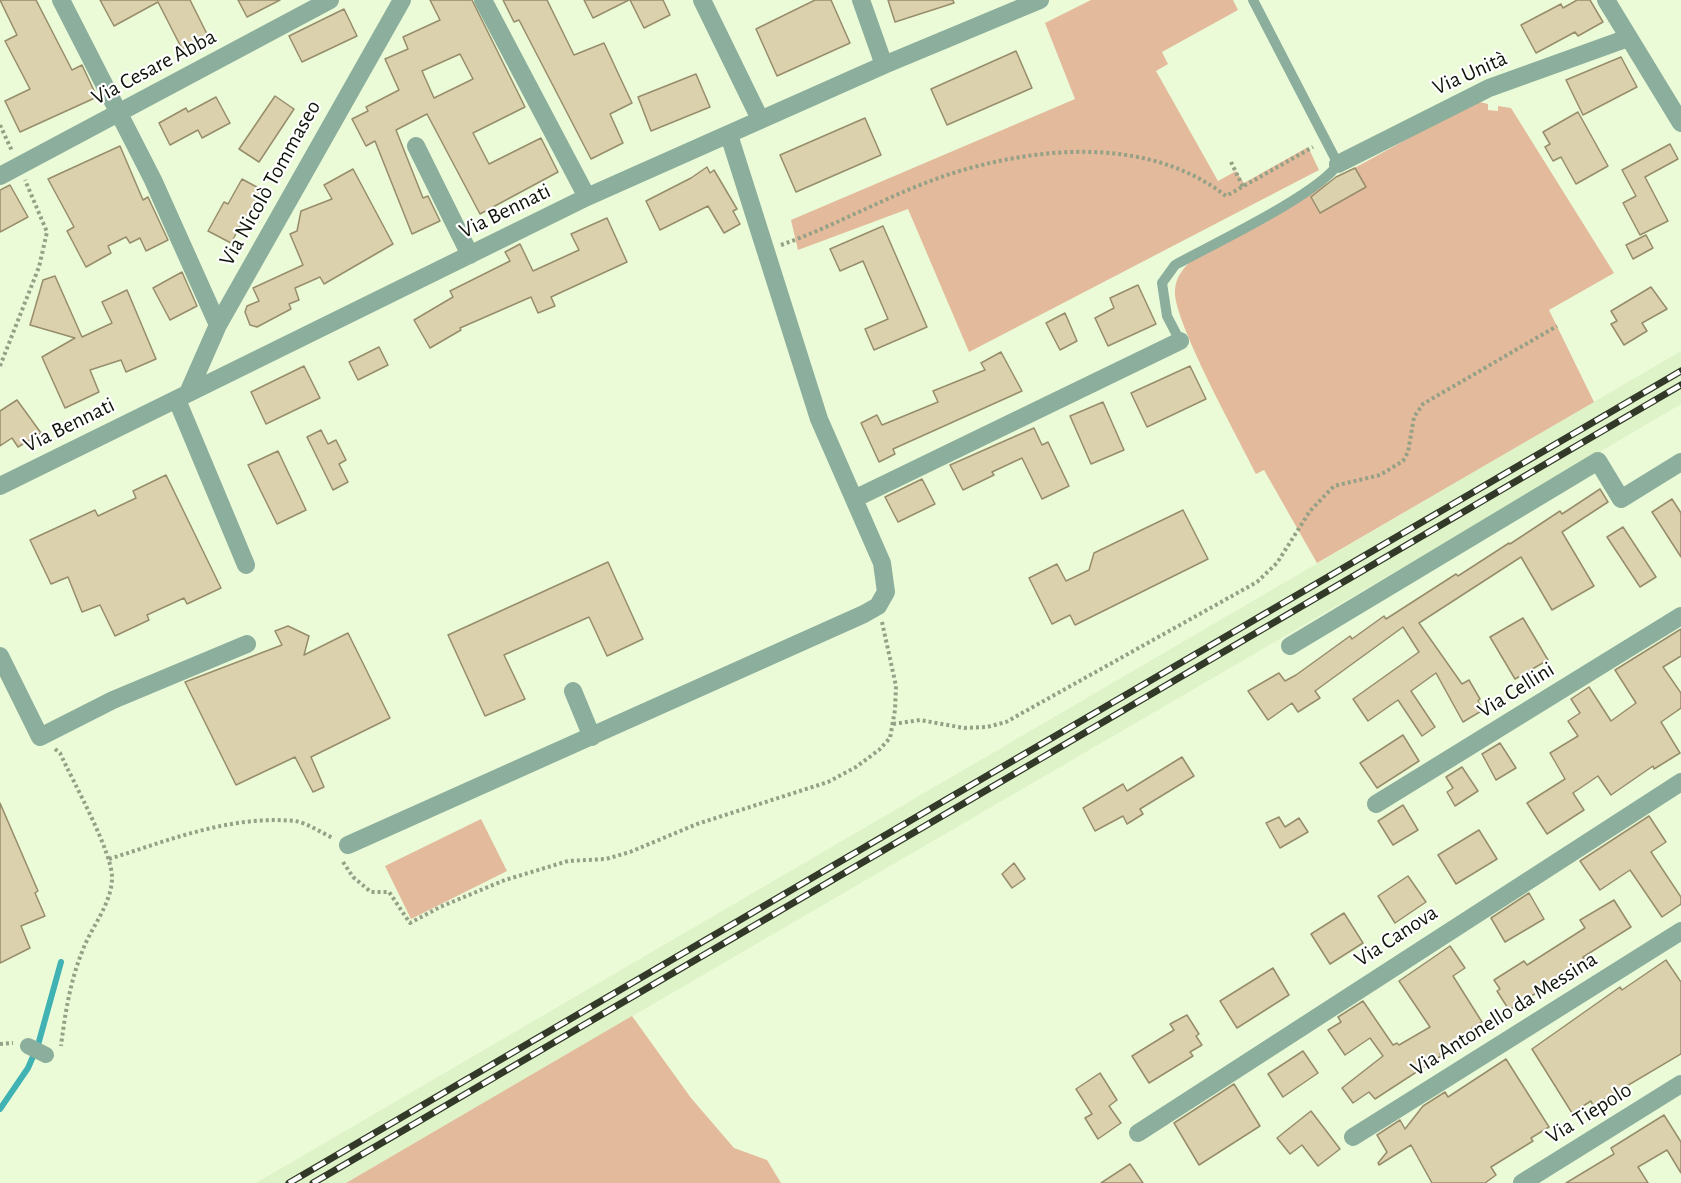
<!DOCTYPE html>
<html>
<head>
<meta charset="utf-8">
<style>
  body { margin:0 }
  canvas { display:block; background:#ebfbd7 }
</style>
</head>
<body>
<canvas width="1681" height="1183"></canvas>
<script>
const c = document.querySelector('canvas').getContext('2d');
c.lineJoin = 'round';
function paint(path, color) { c.fillStyle = color; c.fill(path, 'evenodd'); }
function strokePath(path, color, width, dash) { c.strokeStyle = color; c.lineWidth = width; c.lineCap = dash ? 'butt' : 'round'; c.setLineDash(dash || []); c.stroke(path); }
function label(font, color, halo, rows, align = 'center') {
  c.font = font + ' "Alegreya Sans",sans-serif'; c.lineWidth = 4.5; c.setLineDash([]); c.textBaseline = 'middle'; c.strokeStyle = halo; c.fillStyle = color; for (const [text, x, y, turn = 0] of rows) {
    c.save(); c.translate(x, y); c.rotate((+turn || 0) * Math.PI / 180); c.textAlign = isNaN(turn) ? turn : align; if (halo) c.strokeText(text, 0, 0); c.fillText(text, 0, 0); c.restore();
  }
}
const built = new Path2D(`
  M1681 351V404L1503 509 346 1183H256Z`);
const green = new Path2D(`
  M1091 0H1233L1238 10 1162 52 1168 64 1156 71 1218 181 1236 171 1244 183 1308 147 1319 170 969 352 908 209 798 250 791 220 1075 99 1045 23Z
  M1476 101 1488 104V110L1498 111V106L1511 108 1614 273 1549 310 1594 402 1317 563 1264 470 1256 474C1240 441 1171 318 1175 289 1176 275 1187 264 1197 255Z
  M481 819 507 871 411 919 385 866Z
  M632 1016 691 1098 734 1148 767 1160 781 1183H346Z`);
const stream = new Path2D(`
  M0 1109 28 1068 38 1045 61 962`);
const building = new Path2D(`
  M0 0H36L72 70 82 65 97 97 20 132 5 101 30 89 5 41 17 35Z
  M100 0H190L208 36 182 49 158 2 114 26Z
  M238 0H280L247 17Z
  M430 0H472L525 107 473 133 489 164 541 138 558 172 480 214 427 114 396 130 423 198 428 196 440 221 412 234 375 141 366 146 352 119 368 111 366 107 399 90 385 59 408 49 403 37 440 20ZM460 54 473 79 434 98 422 71Z
  M503 0H547L574 55 604 43 632 103 610 114 623 143 591 159 519 20 514 22Z
  M584 0H629L593 18Z
  M630 0H663L670 15 644 28Z
  M815 0H831L850 43 777 76 756 29Z
  M888 0H953L954 3 895 22Z
  M1577 0H1590L1603 22 1578 36 1575 32 1536 53 1521 25 1561 4 1563 8Z
  M344 9 357 36 302 62 289 36Z
  M1016 51 1032 88 947 125 931 89Z
  M1621 57 1637 87 1583 115 1566 80Z
  M696 74 710 107 651 131 638 97Z
  M275 96 294 109 259 162 239 149Z
  M216 97 230 123 202 138 198 130 170 145 159 123 186 108 188 112Z
  M1578 112 1608 166 1576 184 1561 157 1553 161 1545 147 1550 144 1543 132Z
  M865 118 881 155 796 192 780 155Z
  M1670 144 1678 159 1645 177 1668 221 1640 235 1623 203 1636 196 1622 170Z
  M120 146 143 200 148 197 168 240 146 251 140 238 130 243 126 237 108 246 111 253 86 267 67 231 74 227 48 179Z
  M707 167 710 173 714 170 737 209 733 211 740 224 724 233 708 206 660 230 646 201 691 178Z
  M1355 168 1366 187 1320 213 1311 197 1336 177Z
  M353 169 393 244 324 284 320 277 295 288 299 300 289 304 291 309 257 327 250 325 245 312 247 306 259 301 253 288 303 265 290 234 297 231 301 211 332 199 324 185Z
  M242 179 264 191 247 221 244 219 231 243 208 231 224 202 228 204Z
  M10 185 28 217 0 232V190Z
  M607 218 627 262 551 297 555 306 538 313 531 297 460 328 461 330 430 348 414 320 453 297 450 291 510 261 505 252 520 244 533 271 579 250 571 234Z
  M883 226 927 327 874 350 865 329 888 319 863 261 840 271 830 249Z
  M1646 235 1653 248 1633 259 1626 245Z
  M182 272 197 306 170 320 153 288Z
  M55 276 82 337 112 323 102 302 127 290 156 359 126 372 121 360 90 370 99 392 65 408 42 357 75 338 30 325 43 280Z
  M1138 285 1156 324 1108 346 1095 318 1114 308 1110 298Z
  M1651 287 1667 309 1642 323 1647 331 1624 345 1611 324 1617 321 1611 311Z
  M1065 313 1077 341 1060 350 1046 323Z
  M379 347 388 365 358 380 349 362Z
  M1001 352 1022 391 893 449 895 454 879 462 861 423 877 415 882 425 938 402 933 391 985 370 981 363Z
  M304 366 320 398 266 424 251 392Z
  M1190 366 1206 399 1147 427 1131 393Z
  M17 400 41 433 18 447 12 438 0 446V411Z
  M1103 402 1124 450 1091 464 1070 416Z
  M1034 428 1042 445 1048 442 1069 486 1042 499 1022 458 992 472 994 475 963 490 950 465Z
  M321 430 328 444 336 440 346 460 339 464 348 482 333 490 307 437Z
  M278 451 306 510 277 524 248 465Z
  M166 475 221 588 187 604 184 598 147 615 149 620 115 636 100 605 82 612 68 577 51 584 30 540 95 510 98 516 136 498 133 491Z
  M922 479 935 504 898 522 885 497Z
  M1600 489 1608 502 1562 532 1594 586 1552 610 1521 557 1419 623 1462 684 1469 680 1480 699 1478 701 1483 710 1463 722 1436 673 1411 691 1435 727 1422 736 1398 700 1368 721 1353 699 1419 652 1403 627 1315 691 1320 698 1298 712 1292 703 1268 720 1248 691 1279 673 1285 681 1296 675 1350 636 1352 639 1384 616 1386 619 1456 574 1458 576 1509 543 1510 544 1560 511 1562 514Z
  M1672 499 1681 513V557L1652 512Z
  M1183 510 1208 559 1075 625 1070 615 1052 624 1029 578 1057 564 1066 581 1089 570 1094 553Z
  M1623 527 1656 577 1640 587 1607 537Z
  M608 562 643 639 607 656 589 617 504 655 525 699 485 716 448 635Z
  M1523 618 1548 660 1515 679 1490 637Z
  M288 626 309 636 304 655 348 633 390 718 311 757 324 787 313 792 295 757 236 785 185 682 282 645 275 631Z
  M1681 629V656L1663 667 1681 693V708L1661 722 1680 753 1654 769 1653 766 1611 795 1598 776 1573 793 1584 810 1547 834 1527 803 1565 779 1550 753 1578 736 1568 721 1580 713 1571 699 1589 687 1611 721 1636 703 1615 670Z
  M1403 735 1419 761 1377 788 1360 763Z
  M1500 743 1516 768 1496 780 1482 754Z
  M1182 757 1194 776 1140 809 1143 814 1127 824 1123 816 1095 831 1083 808 1123 784 1127 791Z
  M1462 767 1478 791 1455 806 1447 792 1453 788 1446 777Z
  M0 803 38 891 35 893 45 916 21 926 30 948 0 963Z
  M1403 805 1418 830 1393 845 1378 821Z
  M1649 816 1666 842 1651 852 1681 897V904L1662 917 1630 870 1600 890 1580 861Z
  M1279 817 1285 827 1299 818 1308 832 1280 848 1266 823Z
  M1479 830 1497 859 1456 884 1438 855Z
  M1014 863 1025 879 1012 888 1002 874Z
  M1408 876 1426 902 1395 923 1378 896Z
  M1529 893 1544 919 1505 942 1491 918Z
  M1614 900 1631 927 1583 957 1586 962 1509 1010 1497 991 1500 989 1494 980 1524 961 1527 965 1585 928 1580 920Z
  M1344 913 1363 943 1330 964 1311 934Z
  M1450 946 1465 968 1453 976 1482 1022 1472 1028 1474 1032 1440 1054 1441 1056 1375 1099 1369 1092 1353 1103 1342 1088 1383 1056 1370 1038 1345 1055 1328 1030 1341 1022 1338 1017 1363 1001 1393 1045 1397 1043 1399 1045 1430 1027 1399 981Z
  M1666 960 1681 982V1054L1593 1106 1591 1101 1572 1113 1532 1049 1620 987 1622 990Z
  M1273 968 1289 995 1237 1028 1220 1001Z
  M1187 1015 1199 1034 1196 1036 1202 1045 1190 1052 1193 1056 1149 1083 1132 1056 1174 1030 1170 1024Z
  M1303 1051 1318 1073 1283 1097 1268 1074Z
  M1506 1059 1549 1127 1531 1138 1533 1141 1491 1167 1496 1175 1485 1183H1432L1411 1145 1379 1165 1378 1163 1387 1152 1377 1135 1400 1120 1405 1129 1423 1106 1445 1092 1448 1097Z
  M1100 1073 1117 1100 1109 1106 1121 1123 1098 1139 1085 1118 1092 1114 1076 1089Z
  M1234 1084 1260 1126 1199 1165 1174 1123Z
  M1311 1111 1340 1149 1318 1166 1302 1145 1290 1154 1277 1138Z
  M1664 1115 1681 1142V1173L1667 1150 1638 1167 1648 1183H1566L1614 1154 1611 1148Z
  M1130 1164 1143 1183H1101Z`);
const path = new Path2D(`
  M0 125 12 151
  M1231 162 1243 187
  M781 245C838 225 892 193 950 174 1038 146 1149 136 1226 196L1313 147
  M0 366 39 267 47 232 25 180
  M893 724 920 720 964 728 987 727 1006 722 1257 582 1277 563 1310 511 1334 486 1380 475 1403 461 1408 452 1414 417 1423 404 1557 326
  M55 749 60 753C72 780 114 854 112 880 110 907 91 927 82 952 70 982 65 1014 61 1046
  M109 859C170 840 230 815 295 821 307 823 322 833 333 838
  M343 862 353 877 371 892H389L410 923 440 907 505 880 568 861 606 859 630 852 697 824 828 782 856 767 879 750 890 738 895 710 896 686 882 622
  M0 1044 13 1043`);
const service = new Path2D(`
  M1180 341 1167 316 1162 283 1175 265C1211 245 1319 194 1338 164L1253 0`);
const pedestrian = new Path2D(`
  M28 1046 46 1055`);
const minor = new Path2D(`
  M61 0 153 180 218 325
  M483 0 587 197
  M702 0 760 119
  M861 0 884 65
  M1606 0 1681 123
  M416 146 470 255
  M1338 164 1489 88 1628 38
  M0 176 330 0
  M188 393 218 325 402 0
  M177 400 246 565
  M0 486 587 197 884 65 1040 0
  M854 499 1180 341
  M1290 646 1598 461 1621 499 1681 462
  M0 656 40 737 113 700 247 644
  M573 691 592 737
  M1376 804 1681 616
  M348 845 864 614 878 606 886 592 882 563 819 419 729 135
  M1138 1133 1681 782
  M1353 1137 1681 931
  M1522 1183 1681 1084`);
const rail = new Path2D(`
  M289 1183 1681 371
  M313 1183 1681 385`);
const streetNames = [
  ["Via Cesare Abba",154,67,-28],
  ["Via Unità",1470,73,-24],
  ["Via Nicolò Tommaseo",270,183,-61],
  ["Via Bennati",505,211,-26],
  ["Via Bennati",69,425,-26],
  ["Via Cellini",1516,690,-32],
  ["Via Canova",1396,936,-33],
  ["Via Antonello da Messina",1504,1014,-32],
  ["Via Tiepolo",1589,1113,-32]
];
paint(built, '#dff3c8');
paint(green, '#e3ba9b');
strokePath(stream, '#41b2b3', 6);
paint(building, '#dcd1ad');
strokePath(building, '#978d6b', 1.5);
strokePath(path, '#95a186', 4, [3, 3]);
strokePath(service, '#8cae9c', 10);
strokePath(pedestrian, '#8cae9c', 16);
strokePath(minor, '#8cae9c', 18);
strokePath(rail, '#323929', 7);
strokePath(rail, '#fff', 4.5, [14]);
label('22px', '#0f1509', '#fff', streetNames);
</script>
</body>
</html>
